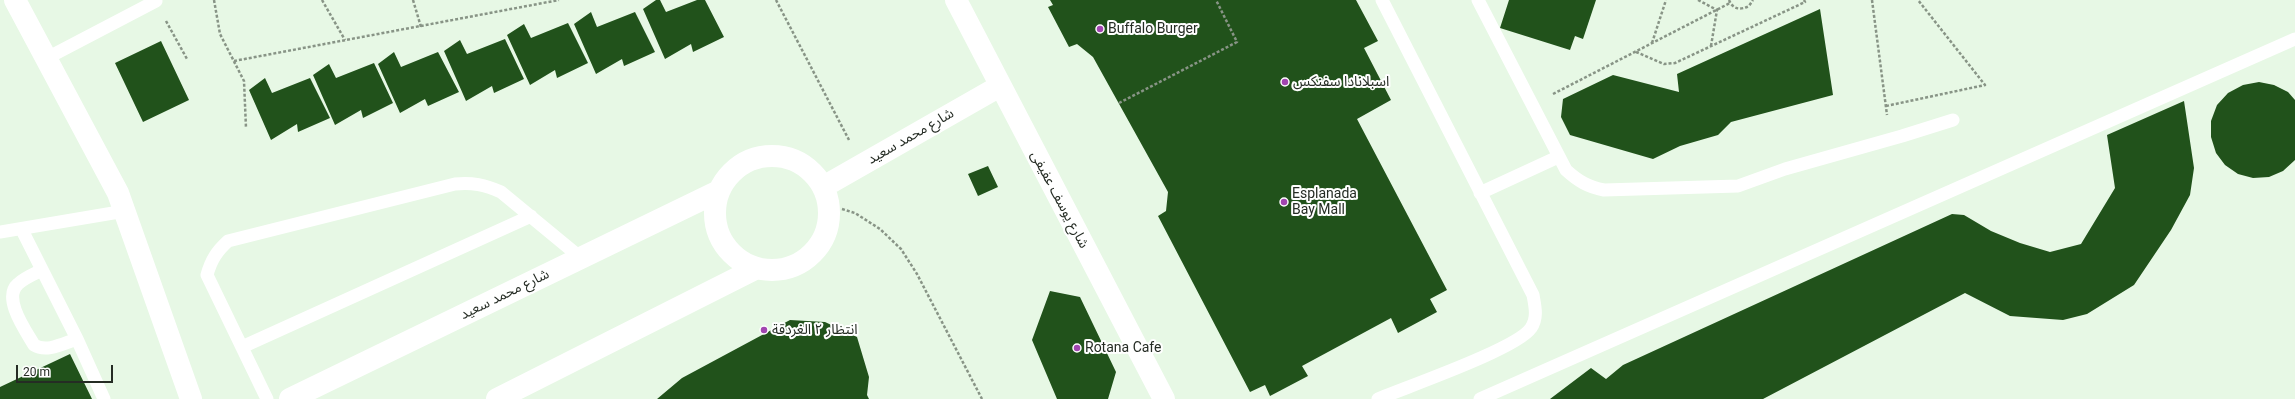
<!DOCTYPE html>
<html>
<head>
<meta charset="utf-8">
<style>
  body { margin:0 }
  #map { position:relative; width:2295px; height:399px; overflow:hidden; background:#e7f8e5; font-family:Roboto,sans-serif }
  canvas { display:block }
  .scale { position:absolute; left:16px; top:365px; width:97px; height:18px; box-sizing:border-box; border:2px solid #252c24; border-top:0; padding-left:5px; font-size:12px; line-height:14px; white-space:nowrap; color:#252c24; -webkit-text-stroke:3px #fff; paint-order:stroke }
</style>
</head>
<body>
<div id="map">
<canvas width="2295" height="399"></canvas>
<div class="scale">20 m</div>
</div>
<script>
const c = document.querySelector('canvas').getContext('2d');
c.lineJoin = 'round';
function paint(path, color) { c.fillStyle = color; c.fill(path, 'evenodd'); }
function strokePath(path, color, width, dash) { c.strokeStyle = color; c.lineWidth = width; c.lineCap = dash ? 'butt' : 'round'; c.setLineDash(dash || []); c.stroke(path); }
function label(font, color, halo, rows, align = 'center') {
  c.font = font + ' Roboto,"Noto Sans Arabic",sans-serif'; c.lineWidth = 4; c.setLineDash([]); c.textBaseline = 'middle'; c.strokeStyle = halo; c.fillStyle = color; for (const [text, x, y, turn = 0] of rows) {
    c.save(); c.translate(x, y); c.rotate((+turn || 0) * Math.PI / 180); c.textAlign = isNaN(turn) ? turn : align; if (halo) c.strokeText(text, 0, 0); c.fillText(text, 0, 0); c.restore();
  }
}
const building = new Path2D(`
  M656 0H660L666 12 697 0H705L724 37 693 52 691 44 665 59 643 9Z
  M1050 0H1356L1378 41 1364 48 1391 100 1357 119 1447 290 1430 299 1437 312 1398 333 1391 318 1302 366 1308 376 1270 396 1265 385 1250 392 1158 216 1166 211 1168 192 1093 57 1077 44 1069 47 1048 7 1053 5Z
  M1509 0H1596L1583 39 1575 36 1570 50 1500 28Z
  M1820 9 1833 95 1731 122 1718 135 1680 146 1653 159 1570 135 1561 117 1563 99 1613 75 1679 92 1677 74Z
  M591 12 597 27 635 12 655 52 624 66 622 59 596 74 574 24Z
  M568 23 588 63 557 78 555 70 530 85 507 35 524 24 531 38Z
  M505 39 524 79 494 93 492 86 466 101 444 51 460 40 467 54Z
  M161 41 189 100 143 122 115 63Z
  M394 52 401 67 438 52 459 92 428 106 425 99 400 113 378 64Z
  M374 63 393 103 363 118 361 110 335 125 313 75 329 64 336 78Z
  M265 78 272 93 310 78 330 118 298 132 297 124 271 140 249 90Z
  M2259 82 2274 85 2288 92 2295 100V160L2283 171 2269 177 2253 178 2238 174 2225 165 2216 153 2211 137V121L2217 105 2228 93 2243 85Z
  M2184 101 2194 168 2190 195 2171 230 2134 285 2087 314 2063 320 2010 316 1965 293 1763 399H1550L1591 368 1606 379 1623 365 1952 214 1964 215 1991 231 2020 243 2050 252 2081 244 2115 188 2107 135Z
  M988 166 998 187 978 196 968 174Z
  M1050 291 1080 297 1116 372 1108 399H1057L1032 340Z
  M790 320 825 322 857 337 869 377 867 395 869 399H657L682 378Z
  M70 354 92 399H0V387Z`);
const path = new Path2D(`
  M214 0 220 34 244 81 246 128
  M322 0 345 40
  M413 0 421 27
  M776 0 849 140
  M1698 0 1717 10 1711 46
  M1729 0C1733 10 1741 10 1749 6L1753 0
  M1872 0 1887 115
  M166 21 187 59
  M1652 43 1666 0
  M1636 52 1664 64 1675 63 1805 2 1804 0
  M234 61 559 0
  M1553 94 1730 3
  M1119 103 1237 42 1216 0
  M1886 106 1985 85 1918 0
  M842 209 855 213 880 229 901 249 917 274 982 399`);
const lane = new Path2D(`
  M1478 0 1566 170C1578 181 1588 187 1604 190L1738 186 1785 169 1902 136 1953 120
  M47 58 156 1
  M1480 193 1558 157
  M22 230 77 339 104 399
  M0 232 125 211
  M42 270C34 274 24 278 18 284 2 298 26 331 34 345 47 353 64 343 77 339
  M242 347 531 216
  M267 399 207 275C211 260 217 251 228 241L455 184C472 182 485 185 501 192L581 258
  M1378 399C1406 387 1517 349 1531 328 1538 318 1535 306 1533 295L1382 0
  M1480 399 2295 39`);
const street = new Path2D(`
  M15 0 118 193 191 399`);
const secondary = new Path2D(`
  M956 0 1164 399
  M715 213a57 57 0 1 1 114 0a57 57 0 1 1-114 0Z
  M823 187 1000 86
  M290 399 719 191
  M497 399 757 268`);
const markers = [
  [1100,29,4,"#a145b0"],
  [1285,82,4,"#a145b0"],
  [1284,202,4,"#a145b0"],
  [764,330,4,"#a145b0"],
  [1077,348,4,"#a145b0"]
];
const poiNames = [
  ["Buffalo Burger",1108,29],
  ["اسبلانادا سفنكس",1293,82],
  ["Esplanada",1292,194],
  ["Bay Mall",1292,210],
  ["انتظار ٢ الغردقة",772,330],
  ["Rotana Cafe",1085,348]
];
const streetNames = [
  ["شارع محمد سعيد",911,137,-30],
  ["شارع يوسف عفيفى",1059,200,62],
  ["شارع محمد سعيد",505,295,-26]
];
paint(building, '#21521b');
strokePath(path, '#889486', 2.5, [3, 2]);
strokePath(lane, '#fff', 13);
strokePath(street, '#fff', 22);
strokePath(secondary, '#fff', 22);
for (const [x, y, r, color] of markers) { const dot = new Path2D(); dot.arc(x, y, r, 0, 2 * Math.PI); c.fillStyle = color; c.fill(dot); strokePath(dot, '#fff', 1.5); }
label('14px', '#252c24', '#fff', poiNames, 'left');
label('14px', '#252c24', '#fff', streetNames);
</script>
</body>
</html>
